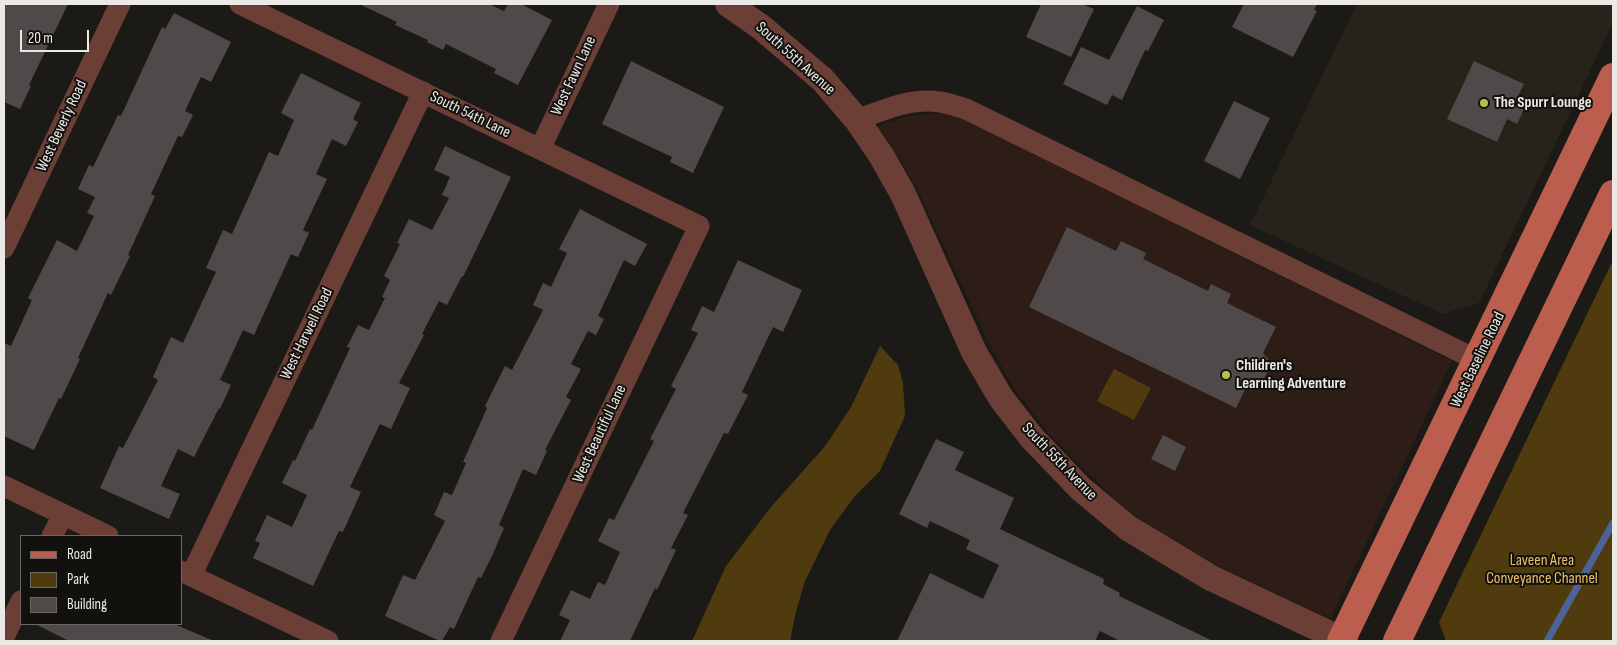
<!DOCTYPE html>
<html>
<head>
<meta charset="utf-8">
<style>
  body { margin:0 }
  #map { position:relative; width:1617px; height:645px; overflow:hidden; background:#1c1a17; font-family:"Sofia Sans Condensed",sans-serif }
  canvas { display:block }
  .frame { position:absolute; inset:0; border:5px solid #eae9e6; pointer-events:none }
  .legend { position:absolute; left:20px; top:535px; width:162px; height:90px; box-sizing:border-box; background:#13110e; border:1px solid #696764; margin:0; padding:6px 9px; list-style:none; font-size:15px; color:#eae9e6 }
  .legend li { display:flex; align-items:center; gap:10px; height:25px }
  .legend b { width:25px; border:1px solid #696764 }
  .scale { position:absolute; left:20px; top:30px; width:69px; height:22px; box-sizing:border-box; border:2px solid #eae9e6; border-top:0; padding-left:6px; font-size:15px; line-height:18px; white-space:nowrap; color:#eae9e6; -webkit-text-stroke:4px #13110e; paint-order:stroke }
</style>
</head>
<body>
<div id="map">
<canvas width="1617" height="645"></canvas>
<div class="frame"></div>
<ul class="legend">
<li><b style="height:6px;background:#bc5e4e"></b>Road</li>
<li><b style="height:14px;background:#503b0e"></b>Park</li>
<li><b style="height:14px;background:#4f4949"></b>Building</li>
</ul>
<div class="scale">20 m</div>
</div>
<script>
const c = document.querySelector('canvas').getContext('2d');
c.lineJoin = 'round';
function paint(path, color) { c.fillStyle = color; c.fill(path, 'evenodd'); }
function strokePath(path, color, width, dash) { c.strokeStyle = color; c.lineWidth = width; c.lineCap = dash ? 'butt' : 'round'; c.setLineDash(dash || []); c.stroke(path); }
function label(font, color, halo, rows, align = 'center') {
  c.font = font + ' "Sofia Sans Condensed",sans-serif'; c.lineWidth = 4; c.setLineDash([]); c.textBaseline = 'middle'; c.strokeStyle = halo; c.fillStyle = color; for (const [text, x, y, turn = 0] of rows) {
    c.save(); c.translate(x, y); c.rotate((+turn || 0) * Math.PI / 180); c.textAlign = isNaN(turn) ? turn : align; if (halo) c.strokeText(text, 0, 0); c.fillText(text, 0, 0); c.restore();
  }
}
const built = new Path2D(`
  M1357 4H1613V23L1479 303 1443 314 1250 225Z`);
const education = new Path2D(`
  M944 112 964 119 1452 361 1330 619 1226 570 1159 533 1119 503 1050 435 1014 389 987 339 919 192 891 144 877 127 904 117Z`);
const green = new Path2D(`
  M1613 260V641H1446L1439 622Z
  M880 346 898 365 903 383 905 416 880 471 854 497 830 530 805 581 796 612 790 641H692L726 566 771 507 826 445 851 407Z
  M1114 369 1151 388 1134 420 1097 401Z`);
const stream = new Path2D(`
  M1547 641 1613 523`);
const building = new Path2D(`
  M4 4H68L29 85 31 86 20 109 4 102Z
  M359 4H489L504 11 508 4H521L552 20 518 85 494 73 496 69 446 44 443 50 427 42 428 40 395 25 397 22Z
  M1041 4H1082L1094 9 1071 57 1026 37Z
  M1244 4H1317L1314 10 1317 11 1293 57 1232 27Z
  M1137 6 1164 20 1148 51 1145 50 1122 100 1112 95 1107 105 1063 84 1081 47 1109 60Z
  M174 13 231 42 211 82 201 77 185 111 193 115 182 137 178 136 151 194 155 196 128 255 130 256 111 295 108 293 78 358 80 359 61 399 59 398 34 450 4 436V343L11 346 32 300 28 298 57 240 77 251 94 216 87 213 95 197 78 189 89 165 93 167 118 115 121 116 162 27 165 29Z
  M631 61 724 107 693 173 670 162 672 157 602 124Z
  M1474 61 1524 84 1517 98 1527 103 1517 124 1507 119 1497 142 1447 119Z
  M301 73 361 103 353 119 358 122 346 146 332 139 316 174 327 179 303 230 309 233 298 257 291 254 254 335 243 330 220 380 231 385 220 409 219 408 194 457 178 449 161 486 180 494 169 519 100 488 119 446 123 448 158 380 153 377 171 337 183 343 216 272 206 268 223 230 232 234 269 152 278 156 294 120 281 113Z
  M1234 101 1270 118 1240 179 1204 161Z
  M445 146 511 177 463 277 462 276 447 305 439 301 422 334 424 335 399 383 410 388 391 429 380 424 350 487 361 492 343 532 339 531 313 586 253 558 260 543 255 541 267 515 292 527 307 495 282 483 293 460 295 461 310 429 312 430 350 348 347 347 358 325 369 330 385 298 382 297 390 280 384 276 400 244 397 243 409 219 432 230 449 198 442 195 450 177 434 170Z
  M580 209 647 244 635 266 624 260 598 316 604 319 596 335 588 331 571 364 581 369 566 397 571 400 545 450 547 451 536 475 523 469 499 525 504 528 492 556 481 578 478 577 454 629 450 627 442 641H440L385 616 403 575 415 580 445 521 434 515 444 492 452 495 466 463 463 462 487 408 485 406 505 366 512 370 543 310 533 305 543 283 551 287 567 253 559 249Z
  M1067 227 1116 251 1121 241 1146 253 1143 259 1208 291 1211 284 1231 294 1227 303 1276 327 1263 353 1268 359 1270 367 1262 383 1246 388 1236 408 1029 307Z
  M738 260 802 290 783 332 773 327 742 392 748 395 728 434 724 433 683 513 688 515 671 548 676 550 657 590 655 588 630 641H560L570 620 559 615 571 590 590 599 598 582 605 585 620 552 598 541 609 518 614 520 654 441 650 439 676 389 671 386 698 333 691 330 702 306 714 312Z
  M1163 435 1186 447 1175 471 1151 459Z
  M936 439 964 452 955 470 1014 498 1000 529 1104 579 1103 584 1120 593 1119 596 1213 641H1120L1100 631 1095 641H897L930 573 983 599 999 565 966 549 970 540 930 521 927 528 899 514Z
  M35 624H174L214 641H69Z`);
const minor = new Path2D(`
  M240 4 699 226 501 641
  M857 120C883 110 912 97 940 102 949 103 958 107 966 109L1477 360
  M540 149 609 4
  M4 248 120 4
  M4 486 108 536
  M52 536 63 515
  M181 571 328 641
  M191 576 423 92
  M4 637 21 601`);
const tertiary = new Path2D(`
  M728 4 761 27 823 80 857 120 881 155 903 194 974 352 1001 398 1032 438 1081 489 1128 528 1211 578 1345 641`);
const primary = new Path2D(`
  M1341 641 1613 77
  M1397 641 1613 194`);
const markers = [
  [1484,103,5,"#b7c148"],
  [1226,375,5,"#b7c148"]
];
const streetNames = [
  ["South 55th Avenue",795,59,42],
  ["West Fawn Lane",574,76,-65],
  ["South 54th Lane",470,115,26],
  ["West Beverly Road",62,126,-65],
  ["West Harwell Road",307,334,-64],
  ["West Baseline Road",1478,360,-64],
  ["West Beautiful Lane",600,434,-65],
  ["South 55th Avenue",1059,462,46]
];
const poiNames = [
  ["The Spurr Lounge",1494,103],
  ["Children's",1236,366],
  ["Learning Adventure",1236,384]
];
const parkNames = [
  ["Laveen Area",1542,561],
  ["Conveyance Channel",1542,579]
];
paint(built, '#27221a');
paint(education, '#2e1d17');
paint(green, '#503b0e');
strokePath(stream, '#4b6396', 7);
paint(building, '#4f4949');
strokePath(minor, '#6b3e36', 21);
strokePath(tertiary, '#6b3e36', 26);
strokePath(primary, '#bc5e4e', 28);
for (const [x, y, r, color] of markers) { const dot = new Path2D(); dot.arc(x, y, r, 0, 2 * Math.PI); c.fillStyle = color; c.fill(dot); strokePath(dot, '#13110e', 2); }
label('16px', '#eae9e6', '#13110e', streetNames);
label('bold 16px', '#eae9e6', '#13110e', poiNames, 'left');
label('16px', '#edc16b', '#13110e', parkNames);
</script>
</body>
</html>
